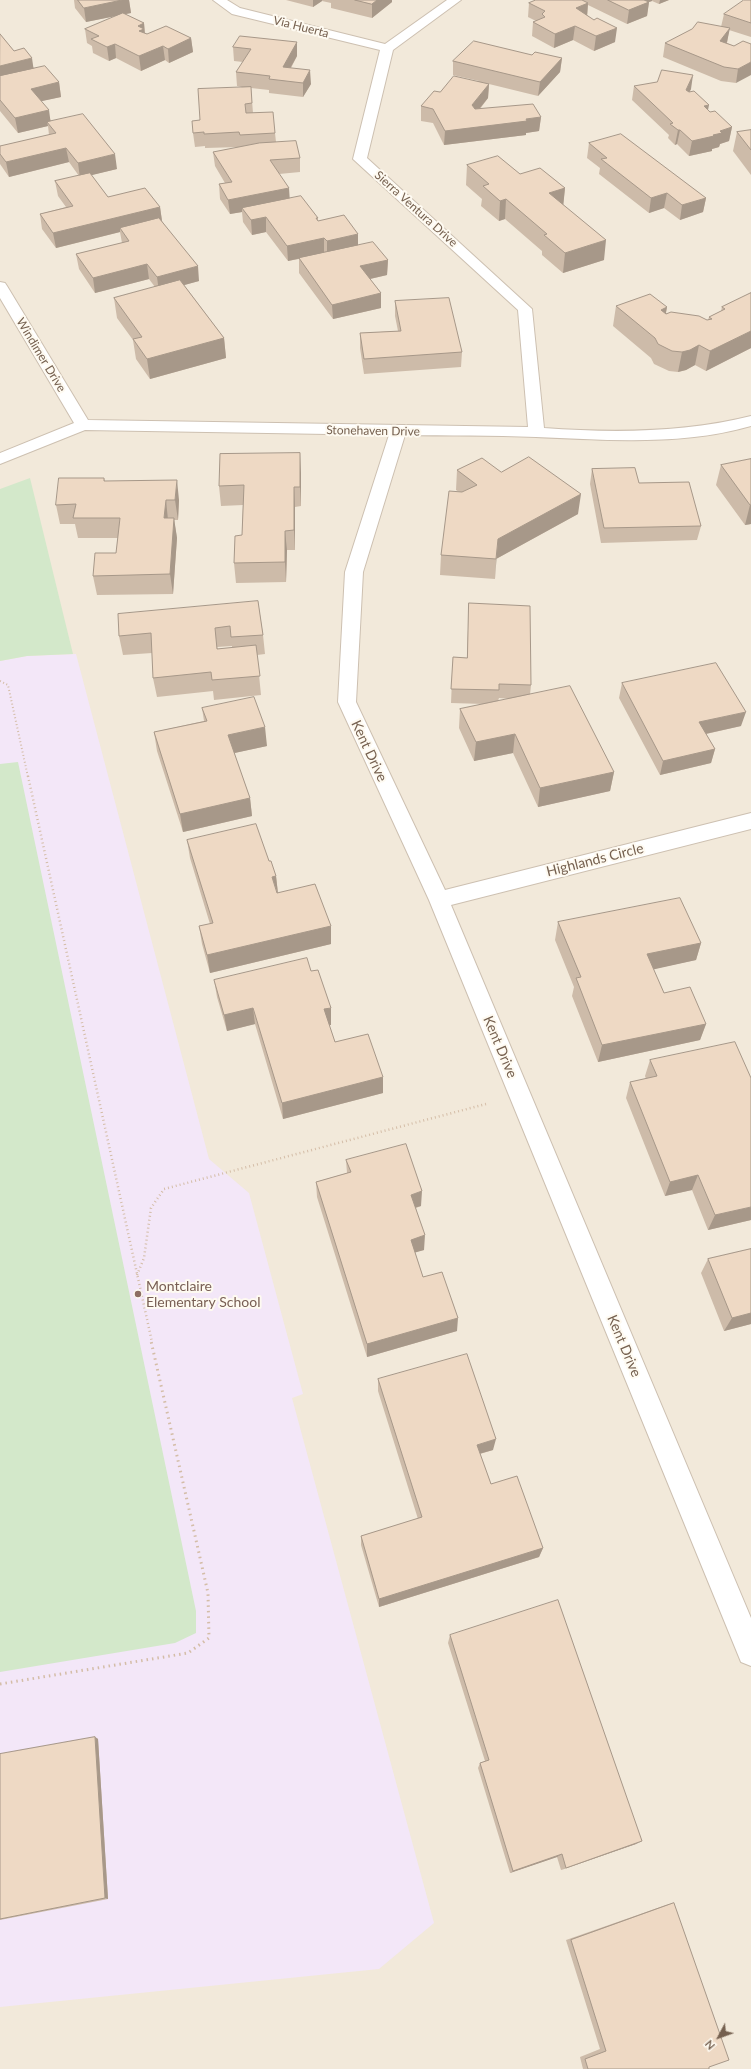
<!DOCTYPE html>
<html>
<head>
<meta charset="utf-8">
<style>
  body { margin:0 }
  #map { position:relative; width:751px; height:2069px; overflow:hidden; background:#fbf6eb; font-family:Lato,sans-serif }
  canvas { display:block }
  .north { position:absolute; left:699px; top:2017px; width:40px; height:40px; -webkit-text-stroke:3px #fefaf1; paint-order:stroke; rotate:229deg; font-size:11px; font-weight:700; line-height:16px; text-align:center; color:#75604f }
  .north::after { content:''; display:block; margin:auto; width:14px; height:18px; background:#75604f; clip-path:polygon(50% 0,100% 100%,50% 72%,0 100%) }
</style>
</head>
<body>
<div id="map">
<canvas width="751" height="2069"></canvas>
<div class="north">N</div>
</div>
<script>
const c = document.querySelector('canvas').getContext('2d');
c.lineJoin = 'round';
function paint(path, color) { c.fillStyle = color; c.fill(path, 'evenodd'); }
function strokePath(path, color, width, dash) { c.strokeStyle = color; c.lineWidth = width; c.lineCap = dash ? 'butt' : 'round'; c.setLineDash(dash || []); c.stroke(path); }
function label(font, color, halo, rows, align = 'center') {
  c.font = font + ' Lato,sans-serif'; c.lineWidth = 4; c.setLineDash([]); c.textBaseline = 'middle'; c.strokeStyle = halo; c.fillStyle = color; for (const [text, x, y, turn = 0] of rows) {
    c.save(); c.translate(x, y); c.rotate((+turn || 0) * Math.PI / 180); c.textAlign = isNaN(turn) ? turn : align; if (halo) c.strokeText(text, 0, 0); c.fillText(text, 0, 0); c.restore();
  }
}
const residential = new Path2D(`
  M0 0H751V2069H0Z`);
const education = new Path2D(`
  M76 654 209 1159 249 1193 303 1394 292 1398 434 1923 379 1969 0 2007V661L27 656Z`);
const green = new Path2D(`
  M30 478 73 654 27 656 0 661V489Z
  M18 762 196 1611V1633L175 1643 0 1672V764Z`);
const pathFar2 = new Path2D(`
  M0 681 8 685 28 777`);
const pathFar1 = new Path2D(`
  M28 776 152 1342
  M137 1275 144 1258 151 1208 164 1189 486 1104`);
const path = new Path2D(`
  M0 1684 188 1653 209 1638 208 1593 151 1341`);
const street = new Path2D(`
  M213 0H227L240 8 385 44 447 0H461L393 50 367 158 532 309 544 428C612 433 684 433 751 416V426C682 446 607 440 536 437 492 435 448 436 405 435L363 572 356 702 445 890 751 813V829L451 905 751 1618V1666L741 1662 429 900 338 702 345 572 389 435 85 430 0 464V453L74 423 0 298V282L5 283 7 286 88 420 528 427 518 310 353 159 380 50 232 14Z`);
const wall = new Path2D(`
  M74 0H129L131 13 124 14 144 23 145 33 147 34 191 38 193 52 169 63 165 60 141 71 116 58 109 61 93 53 92 46 87 43 85 29 120 15 86 22 75 8Z
  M286 0H392V2L372 18 331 8V3L322 1 313 7Z
  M536 0H669L659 4 652 1 649 2 647 16 627 24 588 5 587 16 615 42 594 51 573 40 554 48 532 36 533 22 536 21 528 17 529 3Z
  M751 0V37L729 30 727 43 734 46 751 44 736 83 721 81 663 57 665 43 721 27 724 14Z
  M0 34 14 51 34 68 59 82 61 97 41 101 51 121 117 169 91 175 108 197 160 207 162 221 199 281 184 285 224 338 226 358 150 379 136 359 133 340 117 318 114 298 155 287 149 279 95 293 79 269 76 254 122 243 120 232 56 248 42 229 40 214 66 207 58 196 55 181 79 176 69 162 9 177 0 164V146L49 135 48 126 18 133 0 111Z
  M297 42V56L291 68 311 84 303 97 269 93V90L251 88 253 113 275 133 276 142 300 158V172L279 174 289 198 318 218V221L358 245 388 260 387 275 370 279 381 293V308L333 319 299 273V259L288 261 266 232 252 235 243 222 242 212 230 214 220 199 219 184 225 183 215 166 213 152 240 147 205 148V146L195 147 193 133 242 87 237 86 236 72 243 62 234 61 233 47Z
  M532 55 562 58 560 72 538 96 489 84 488 98 480 109 541 117 539 131 526 133V135L444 145 433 123 421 121V106L440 92 479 81 453 75V61Z
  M634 86 691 89 689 92 710 112 732 127 729 141 720 144 719 147 712 149V151L689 156 677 144 675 145 668 138 669 135 632 100Z
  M751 130V175L733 151 737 132Z
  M589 143 706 198 703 212 680 220 664 208 649 213 599 174 600 168 587 158Z
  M467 165 565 188 563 205 604 260 563 273 542 255V251L505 219 499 221 481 206 482 199 466 185Z
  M751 293V348L706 371 695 365 686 370 678 372 669 371 654 364 651 358 613 326 616 306 667 307 666 313 707 320H708L709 317 721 311 722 307Z
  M395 301 462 352 461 367 364 374 360 348V333L398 331 395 316Z
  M751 459V524L745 525 716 485 721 465Z
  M592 469 639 483 701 526 697 540 601 543 590 484Z
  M457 470 501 472 578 514 496 559 495 579 440 575 441 555 459 492 456 490Z
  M301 473V506L295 507V550H287L286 582 236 583 234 563 242 535 243 505 221 506 219 486Z
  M104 478 105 481 179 500 178 520H174L177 538 173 594 97 595 93 576 116 553 118 538H78L75 524H60L56 505Z
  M258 601 263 635 265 654 257 655 261 695 214 700 213 691 157 697 153 678 152 653 123 655 119 636ZM232 646V648L218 649 217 647Z
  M469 603 531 685 530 695 614 772 610 791 538 807 513 753 474 761 459 728 460 709 484 704 451 703 453 657 467 658ZM499 698 511 699 498 701Z
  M622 683 741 726 706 734 715 749 711 763 660 775 619 698Z
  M202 708 267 746 234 753 250 798 252 816 183 832 157 751 154 732 204 721Z
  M187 840 269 861 276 876 278 893 331 926V944L210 973 202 944 199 926 210 924 190 858Z
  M558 922 701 943 696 960 653 969 664 993 706 1024 700 1040 598 1062 572 996 574 987 555 940Z
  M311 971 331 1008V1025H329L335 1042 383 1077V1093L283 1119 255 1024 227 1031 217 997 214 980Z
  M650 1060 751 1220 708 1230 692 1190 665 1196 626 1098 630 1082 646 1079 645 1076Z
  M346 1160 421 1206 416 1208 424 1250 415 1252 423 1277 457 1331 367 1357 317 1197 316 1182 347 1173Z
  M751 1249V1324L724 1331 701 1273 708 1259Z
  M378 1379 493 1450 480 1454 491 1484 543 1548 539 1557 379 1607 361 1545V1536L418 1519 378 1391Z
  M450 1635 636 1844 561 1870 557 1857 510 1873 478 1768 480 1763 485 1761 448 1643Z
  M95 1737 98 1739 108 1899 0 1920V1754Z
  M674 1903 709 2069H583L580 2057 600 2049 566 1940 666 1905Z`);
const shadedWall = new Path2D(`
  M122 0H129L131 13 86 22 84 8Z
  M313 0H322V1L313 7Z
  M377 0H392V2L372 18V4Z
  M633 0H652V1L649 2 647 16 627 24 629 10Z
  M660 0H669L659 4Z
  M588 3 587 17 576 8Z
  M144 23 145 37 141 45 138 26Z
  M575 26 573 40 554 48 555 34Z
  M617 28 615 42 594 51 596 36Z
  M730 28 727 42 718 55 720 41Z
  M191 38 193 52 169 63 168 49Z
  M297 42V56L283 81V67Z
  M115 44 116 58 109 61 107 47Z
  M163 46 165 60 141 71 139 56Z
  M32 58 34 72 0 80V66Z
  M562 58 560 72 538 96 540 82Z
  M751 62V75L736 83 738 69Z
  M310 70 311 84 303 97V83Z
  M693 75 691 89 684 104 686 90Z
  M59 82 61 97 33 103 31 89Z
  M489 84 488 98 471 119 472 105Z
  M709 105 706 120 704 106Z
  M49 110 51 125 47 122 48 126 18 133 15 118Z
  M541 117 539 131 526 133V135L444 145 445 131Z
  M732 127 729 141 720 144 719 147 712 149V151L689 156 692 141 713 135 720 131Z
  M678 130H680L677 144 675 145Z
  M66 148 69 162 9 177 6 162Z
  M115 154 117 169 80 178 78 163Z
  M289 188 290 203 242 208V212L230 214 228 200Z
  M565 188 563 208 549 193Z
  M667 193 664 208 649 213 651 198Z
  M706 198 703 212 680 220 682 205Z
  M506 199 505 219 499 221 500 201Z
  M160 207 162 221 120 228V232L56 248 53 233Z
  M266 217V232L252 235 251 220Z
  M358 234V248L327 256V241Z
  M324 238V253L288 261 287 246Z
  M606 240 604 260 563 273 565 253Z
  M388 260 387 275 361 281 360 266Z
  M147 264 149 279 95 293 93 278Z
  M198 266 199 281 159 292 157 277Z
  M381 293V308L333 319 332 305Z
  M667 307 663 327 661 310Z
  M751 331V348L706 371 710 351Z
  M224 338 226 358 150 379 147 359Z
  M699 345 695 365 686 370 678 372 682 352Z
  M300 453 301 473V506L300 487Z
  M177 480 179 500 178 520 175 500Z
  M294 487 295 507V550L294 530Z
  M581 494 578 514 496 559 495 579 498 539Z
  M166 500 168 520 164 518Z
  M750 505H751V524L745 525Z
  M174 518 177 538 173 594 170 574Z
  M285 531 287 550 286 582 285 562Z
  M746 712 741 726 696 736 699 722Z
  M265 727 267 746 230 754 228 735Z
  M515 734 513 753 474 761 476 742Z
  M715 749 711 763 660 775 663 761Z
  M614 772 610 791 538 807 540 788Z
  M250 798 252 816 183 832 180 814Z
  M276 876 278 894 272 877Z
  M331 926V944L210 973 207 955Z
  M701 943 696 960 642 972 647 954Z
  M253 1008 255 1024 227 1031 224 1015Z
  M331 1008V1025L325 1026 324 1009Z
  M706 1024 700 1040 598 1062 602 1045Z
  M383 1077V1093L283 1119 282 1103Z
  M698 1175 692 1190 665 1196 670 1182Z
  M422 1191 421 1206 410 1209 411 1195Z
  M751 1207V1220L708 1230 715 1215Z
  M425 1235 424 1250 410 1254 411 1240Z
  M751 1313V1324L724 1331 732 1318Z
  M458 1318 457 1331 367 1357V1344Z
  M496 1439 493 1450 475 1455 477 1445Z
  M543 1548 539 1557 379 1607V1599Z
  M95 1737 98 1739 108 1899 105 1898Z
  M642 1841 636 1844 561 1870 566 1868Z
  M562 1854 557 1857 510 1873 513 1871Z`);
const building = new Path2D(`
  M78 0H122L84 8Z
  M355 0H377L372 4Z
  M536 0H582L588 3 576 8 594 20 597 18 617 28 596 36 575 26 555 34 533 22 545 17 542 14 545 11 529 3Z
  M608 0H644L649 2 629 10Z
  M744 0H751V23L724 14Z
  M123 13 144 23 138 26 144 29 139 31 147 34 166 26 191 38 168 49 163 46 139 56 115 44 107 47 91 39 99 36 85 29Z
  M698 22 730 28 720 41 734 46 743 41 751 44V62L738 69 724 67 665 43 692 29Z
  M0 34 14 51 24 48 32 58 0 66Z
  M240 36 297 42 283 67 310 70 303 83 269 79 270 76 236 72 251 49 233 47Z
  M474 41 532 55 535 52 562 58 540 82 453 61Z
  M45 66 59 82 31 89 49 110 15 118 0 100V76Z
  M662 70 693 75 686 90 689 92 694 91 709 105 704 106 710 112 715 111 732 127 720 131 722 133 713 135 714 136 692 141 680 130H678L670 124 673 123 634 86 657 82Z
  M454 76 489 84 472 105 475 109 533 104 541 117 526 119 527 121 445 131 433 109 421 106 434 91 440 92Z
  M251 87 252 103 245 104 246 113 273 112 275 133 240 135 239 132 204 134V132L193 133 192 121 200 120 198 89Z
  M83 114 115 154 78 163 66 148 6 162 0 154V146L56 133 47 122Z
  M751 130V150L737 132Z
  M621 134 706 198 682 205 667 193 651 198 601 159 607 158 589 143Z
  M296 141 300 158 270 160 289 188 228 200 219 184 232 182 213 152 259 143Z
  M498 156 520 174 540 168 565 188 549 193 606 240 565 253 544 235 547 234 506 199 500 201 483 186 489 184 467 165Z
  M90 173 108 197 145 188 160 207 53 233 40 214 73 206 55 181Z
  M301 196 318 218H316L318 221 344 215 358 234 327 241 324 238 287 246 266 217 251 220 242 208Z
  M159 218 198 266 157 277 147 264 93 278 76 254 129 241 120 228Z
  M373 242 388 260 360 266 381 293 332 305 299 258Z
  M180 280 224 338 147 359 133 339 142 337 114 298Z
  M751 293V331L710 351 699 345 690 350 682 352 672 351 658 344 655 338 616 306 650 294 667 307 661 310 666 314 671 312 699 316 707 320 712 319 709 317 725 309 722 307Z
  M449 298 462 352 364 359 360 333 401 331 395 301Z
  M300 453V487H294V530L285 531V562L234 563 235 536 242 535 244 485 219 486 220 454Z
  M529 457 581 494 498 539 496 559 441 555 449 491 462 492 477 485 457 470 482 458 501 472Z
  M751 459V505H750L721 465Z
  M635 468 639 483 689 482 701 526 604 528 592 469Z
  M59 478H104V481L177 480 175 500H166L164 518H174L170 574 93 576 95 553H116L120 518H73L76 504 56 505Z
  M258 601 263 635 231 637 230 626 215 628 217 649 256 645 260 676 212 680 211 672 153 678 151 633 119 636 118 614Z
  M469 603 530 606 531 685 499 684V690L451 689 453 657 467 658Z
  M716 663 746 712 699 722 715 749 663 761 622 683Z
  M570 686 614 772 540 788 515 734 476 742 460 709Z
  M254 697 265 727 228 735 250 798 180 814 154 732 207 721 202 708Z
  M256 824 269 861H271L276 876 272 877 277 893 315 884 331 926 207 955 199 926 213 923 187 840Z
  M680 898 701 943 647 954 664 993 690 987 706 1024 602 1045 576 978 581 977 558 922Z
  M307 958 311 971 318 970 331 1008 324 1009 335 1042 368 1034 383 1077 282 1103 253 1008 224 1015 214 980Z
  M735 1042 751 1078V1207L715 1215 698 1175 670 1182 630 1082 657 1076 650 1060Z
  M406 1144 422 1191 411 1195 425 1235 411 1240 423 1277 442 1272 458 1318 367 1344 316 1182 351 1172 346 1160Z
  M751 1249V1313L732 1318 708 1259Z
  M467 1354 496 1439 477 1445 491 1484 517 1476 543 1548 379 1599 361 1536 422 1517 378 1379Z
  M558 1600 642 1841 566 1868 562 1854 513 1871 480 1763 489 1760 450 1635Z
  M95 1737 105 1898 0 1919V1754Z
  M674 1903 729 2060 709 2067V2069H588L585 2059 606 2051 571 1940Z`);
const markers = [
  [138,1294,4,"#8d6e63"]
];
const farStreetnames = [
  ["Via Huerta",301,27,14],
  ["Sierra Ventura Drive",416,209,42],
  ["Windimer Drive",41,355,59],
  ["Stonehaven Drive",373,431,1]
];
const streetNames = [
  ["Kent Drive",369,751,65],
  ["Highlands Circle",595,860,-14],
  ["Kent Drive",500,1047,67],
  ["Kent Drive",624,1346,67]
];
const educationNames = [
  ["Montclaire",146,1286],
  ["Elementary School",146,1302]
];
paint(residential, '#f2e9da');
paint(education, '#f3e7f8');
paint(green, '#d3e8ca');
strokePath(street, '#cdc0b1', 2);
strokePath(pathFar2, '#d4bda7', 2, [1, 2.5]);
strokePath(pathFar1, '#d4bda7', 2.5, [1, 3]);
strokePath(path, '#d4bda7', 3, [1.5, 4]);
paint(street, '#fff');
paint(wall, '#cdbba9');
paint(shadedWall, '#a79889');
paint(building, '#eed9c4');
strokePath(building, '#a79889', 1);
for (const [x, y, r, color] of markers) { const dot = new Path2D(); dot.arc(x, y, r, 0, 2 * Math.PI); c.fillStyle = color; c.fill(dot); strokePath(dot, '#fefaf1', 1.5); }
label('12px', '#75604f', '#fefaf1', farStreetnames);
label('14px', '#75604f', '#fefaf1', streetNames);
label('14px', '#785e54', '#fefaf1', educationNames, 'left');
</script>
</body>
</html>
